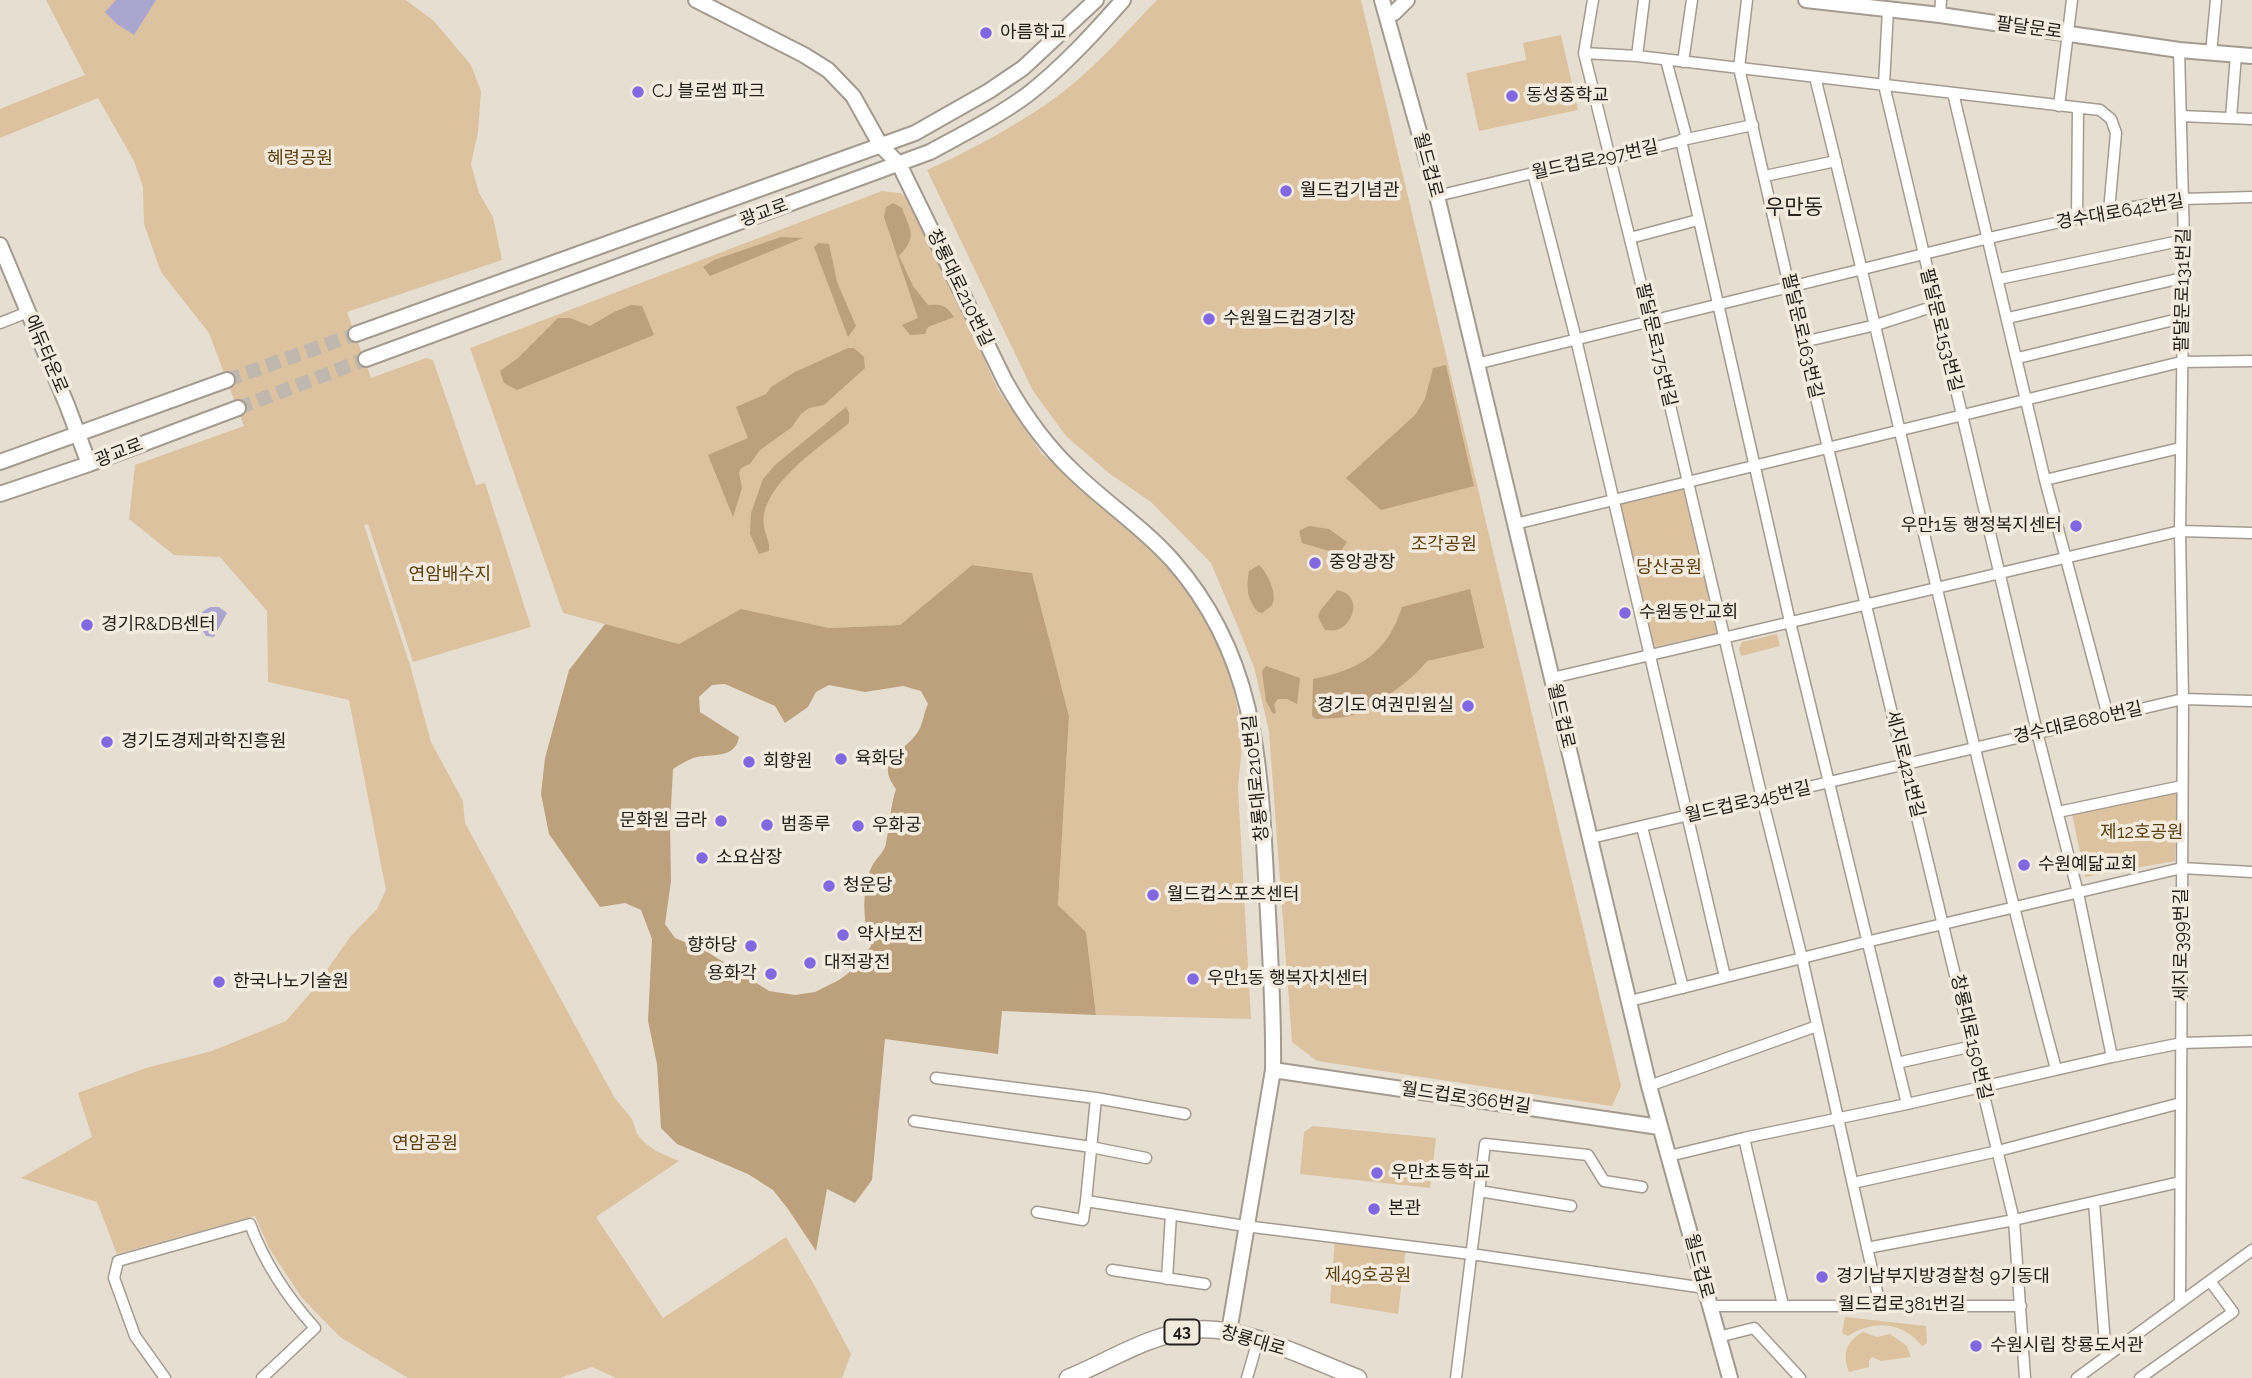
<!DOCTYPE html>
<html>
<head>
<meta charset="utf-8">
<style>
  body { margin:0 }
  canvas { display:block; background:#e7ded2 }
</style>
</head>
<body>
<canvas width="2252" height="1378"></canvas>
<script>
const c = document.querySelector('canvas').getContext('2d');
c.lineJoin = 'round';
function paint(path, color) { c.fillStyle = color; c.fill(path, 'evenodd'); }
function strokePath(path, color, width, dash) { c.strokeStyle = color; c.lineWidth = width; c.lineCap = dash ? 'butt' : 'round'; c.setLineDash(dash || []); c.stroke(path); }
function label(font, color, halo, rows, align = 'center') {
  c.font = font + ' Raleway,"Noto Sans KR",sans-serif'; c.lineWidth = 7; c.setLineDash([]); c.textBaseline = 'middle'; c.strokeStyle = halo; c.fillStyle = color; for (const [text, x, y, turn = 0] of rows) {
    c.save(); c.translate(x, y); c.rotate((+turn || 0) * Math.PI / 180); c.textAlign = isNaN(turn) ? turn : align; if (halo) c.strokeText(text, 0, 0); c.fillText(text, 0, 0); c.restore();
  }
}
const green = new Path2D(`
  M46 0H406L434 21 471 65 481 91 478 132 471 164 479 193 493 217 502 260 347 312 371 378 426 358 433 360 476 485 485 483 531 627 413 662 368 524 364 525 410 665 431 742 463 801 465 823 614 1097 632 1119 637 1134 645 1143 656 1151 679 1161 596 1217 663 1318 786 1237 812 1281 851 1354 842 1378H616L592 1367 560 1378H408L340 1337 302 1298 269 1248 255 1216 117 1254 97 1202 21 1178 92 1137 78 1093 146 1068 212 1051 286 1021 313 990 350 937 377 909 386 890 349 700 268 682 267 611 220 557 174 555 129 519 135 465 244 426 209 333 161 272 144 224 143 187 134 161 98 98 0 138V109L85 75Z
  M1157 0H1361L1621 1086 1612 1106 1317 1061 1292 1042 1269 731 1254 667 1238 627 1211 563 1151 502 1110 474 1066 436 1033 391 927 170C969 151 1010 129 1048 103 1089 75 1123 35 1157 0Z
  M1561 35 1578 110 1479 131 1466 73 1526 60 1523 43Z
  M882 191 900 193 912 202 998 390 1042 454 1144 536 1177 570 1215 631 1232 683 1243 736 1238 787 1251 1019 1096 1015 1086 932 1058 905 1069 716 1032 573 972 565 900 625 829 628 741 610 679 644 563 613 470 348Z
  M1683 488 1717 633 1654 647 1620 503Z
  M1777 634 1780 646 1741 656 1739 649 1742 642Z
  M2177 793 2175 861 2085 877 2072 813Z
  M1313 1126 1436 1138 1430 1188 1300 1174 1304 1132Z
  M1335 1238 1406 1247 1398 1314 1330 1303Z
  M1845 1317 1926 1326 1927 1343 1922 1346C1902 1321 1873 1320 1848 1336L1842 1333Z
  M1863 1332 1877 1337 1890 1334 1907 1346 1911 1357 1881 1361 1872 1357 1869 1361V1367L1849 1372C1842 1354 1846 1341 1863 1332Z`);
const forest = new Path2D(`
  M893 203 902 208C910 231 918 236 899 256L913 286 928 305C942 304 946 305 954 317L928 327 925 334 910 335 902 325 918 318 884 217 886 207Z
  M781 237 803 238 710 276 703 267 714 260Z
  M819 243 829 244 837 282 856 326 848 337 814 247Z
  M631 305 642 306 654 335 517 390 504 383 500 371 518 358 558 318H570L590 326 614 312Z
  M848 348H854L864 357 865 368 824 405 809 408 801 414 792 427 760 450 750 464 741 468 739 473 742 488 733 517 708 455 748 438 736 407 766 394 771 387 795 372Z
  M1446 365 1474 486 1381 510 1346 478 1415 415 1425 399 1433 368Z
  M846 407 849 413V423C823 445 771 478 764 514 761 531 771 540 769 551L759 554 750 534 751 513 763 479 775 465Z
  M1309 526 1329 529 1347 542 1341 551 1336 553 1302 543 1299 531Z
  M972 565 1032 573 1069 716 1058 905 1086 932 1096 1015 1002 1011 998 1054 885 1039 872 1180 855 1203 827 1189 816 1251 788 1209 773 1190 748 1174 677 1144 661 1128 657 1064 648 1021 652 939 641 910 625 903 600 907 549 834 541 794 545 758 569 670 605 624 679 644 741 609 829 628 900 625ZM725 684 775 706 785 723 808 707 816 692 829 685 865 692 903 686 921 691 928 704C924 712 923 723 919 730 906 753 873 757 896 789 890 807 890 825 886 843 885 852 876 858 872 866 861 889 863 923 871 946L855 968 839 980 815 992 795 995 769 991 706 951 675 938 665 924 671 881 670 825 673 769C679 765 686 761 693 758 711 753 735 760 739 737L700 712 699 697 712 685Z
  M1259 565C1267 572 1278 594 1272 605 1270 607 1265 611 1262 613L1258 612C1247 600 1246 587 1249 571Z
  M1470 589 1484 648 1427 661C1413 680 1372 709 1350 716 1339 719 1327 718 1316 719L1312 716 1313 679C1359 670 1387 654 1402 607Z
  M1337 590C1364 595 1353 626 1336 630 1333 631 1329 630 1325 630L1318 617 1320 611Z
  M1266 666 1300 678 1297 704 1287 699H1278L1274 704 1276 713 1273 714 1266 701 1262 671Z`);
const water = new Path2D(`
  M116 0H156L134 35 117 24 105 12Z
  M211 607H219L227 613 214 637 206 636 198 624C199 615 202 610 211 607Z`);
const secondaryTunnel = new Path2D(`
  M227 380 356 334
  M238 408 366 359`);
const street = new Path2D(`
  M1593 0 1584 53 1650 320 1762 798 1802 958 1880 1305
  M1747 0 1739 68 1789 286 2014 1220 2025 1378
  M1888 9 1884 85 2037 732 2078 893 2112 1057
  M1940 15 1941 0
  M2179 50 2184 240 2180 531 2183 699 2180 1303
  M1584 53 1637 56 2100 110 2111 119 2116 133 2109 211
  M2211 53 2216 0
  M1637 56 1644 0
  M1666 60 1687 139
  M1683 62 1692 0
  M1815 77C1897 407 1968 740 2056 1069
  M1953 93 2045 480 2108 716
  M2059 106 2072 0
  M2181 116 2252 119
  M2231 118 2236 55
  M1681 140 1790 622 1907 1104
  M1533 173 1576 339 1725 977
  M1765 176 1836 161
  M1437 196 1533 173 1610 159 1687 139 1753 125
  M2077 219 2078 108
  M1630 238 1698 220
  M1999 279 2184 240
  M2008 318 2182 278
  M0 323 28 312
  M1803 342 1876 325 1935 306
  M2018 358 2182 318
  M1476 364 1989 238 2109 211 2183 199 2252 197
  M2045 480 2180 448
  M1515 524 2181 362 2252 361
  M1552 678 2180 531 2252 533
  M2058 812 2182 786
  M1642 827 1683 988
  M1591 838 2183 699 2252 701
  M1630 1001 1866 942 2182 868 2252 872
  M1897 1063 1973 1046
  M936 1078 1096 1098 1185 1114
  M1649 1086 1817 1026
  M914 1121 1091 1147 1146 1158
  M1744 1138 1783 1305
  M1669 1156 1744 1138 1907 1104 2112 1057 2182 1043 2252 1041
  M1853 1183 1998 1151 2181 1103
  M1479 1191 1571 1206
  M1086 1201 1096 1098
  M2094 1202 2106 1357
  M1037 1212 1083 1220 1086 1201 1245 1226 1471 1254 1705 1288
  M1867 1248 2014 1220 2180 1182
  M1112 1270 1205 1284
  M1167 1279 1171 1214
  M1710 1306H2021
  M1718 1337 1754 1328 1800 1378
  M165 1378 135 1336 114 1278 118 1261 250 1224C265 1264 286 1296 315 1328L262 1378
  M1247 1378 1258 1340
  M1456 1378 1485 1144 1588 1155 1604 1181 1642 1187
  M2077 1378 2252 1250
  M2140 1378 2233 1312 2210 1281`);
const secondary = new Path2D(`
  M696 0 804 55 828 70 853 96 881 146 899 164 1005 381C1024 415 1047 447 1075 473 1107 504 1144 528 1173 561 1260 660 1260 772 1267 895 1270 953 1274 1011 1273 1070L1229 1332
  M1382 0 1437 196 1649 1086 1730 1378
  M1806 0 1940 15 2179 50 2252 56
  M1394 13 1407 0
  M0 245 67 405 89 464
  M356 334 915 133 989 91 1023 68 1096 0
  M366 359 930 152C963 134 997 117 1027 95 1063 67 1093 34 1123 0
  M0 462 227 380
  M0 494 89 464 238 408
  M1273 1070 1659 1127`);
const primary = new Path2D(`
  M1068 1378C1109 1361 1148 1335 1193 1330 1242 1324 1313 1361 1358 1378`);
const markers = [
  [986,33,7,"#8167e2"],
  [638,92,7,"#8167e2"],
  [1512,96,7,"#8167e2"],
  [1286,191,7,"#8167e2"],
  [1209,319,7,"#8167e2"],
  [2076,526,7,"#8167e2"],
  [1315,563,7,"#8167e2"],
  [1625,613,7,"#8167e2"],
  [87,625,7,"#8167e2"],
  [1468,706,7,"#8167e2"],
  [107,742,7,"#8167e2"],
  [841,759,7,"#8167e2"],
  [749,762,7,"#8167e2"],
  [721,821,7,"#8167e2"],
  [767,825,7,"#8167e2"],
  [858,826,7,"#8167e2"],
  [702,858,7,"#8167e2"],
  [2024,865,7,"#8167e2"],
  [829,886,7,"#8167e2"],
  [1153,895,7,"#8167e2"],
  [843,935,7,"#8167e2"],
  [751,946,7,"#8167e2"],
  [810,963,7,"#8167e2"],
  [771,974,7,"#8167e2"],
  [1193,979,7,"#8167e2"],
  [219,982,7,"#8167e2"],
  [1377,1173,7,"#8167e2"],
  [1374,1209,7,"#8167e2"],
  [1822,1277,7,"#8167e2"],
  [1976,1346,7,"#8167e2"]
];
const shields = [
  [1182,1332,35]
];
const shieldNames = [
  ["43",1182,1332]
];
const streetNames = [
  ["팔달문로",2029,28,8],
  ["월드컵로297번길",1595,160,-12],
  ["월드컵로",1428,165,75],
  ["경수대로642번길",2120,212,-10],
  ["광교로",764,213,-20],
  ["창룡대로210번길",960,288,64],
  ["팔달문로131번길",2183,290,-89],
  ["팔달문로153번길",1941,330,76],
  ["팔달문로163번길",1802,336,77],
  ["팔달문로175번길",1656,345,77],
  ["에듀타운로",46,354,67],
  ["광교로",119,453,-21],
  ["월드컵로",1561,716,77],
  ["경수대로680번길",2078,723,-13],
  ["세지로421번길",1905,764,76],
  ["창룡대로210번길",1256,778,-96],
  ["월드컵로345번길",1748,802,-13],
  ["세지로399번길",2182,945,-90],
  ["창룡대로150번길",1971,1037,77],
  ["월드컵로366번길",1466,1098,8],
  ["월드컵로",1699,1266,75],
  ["월드컵로381번길",1902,1305],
  ["창룡대로",1253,1341,16]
];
const poiNames = [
  ["아름학교",1000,33],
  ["CJ 블로썸 파크",652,92],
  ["동성중학교",1526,96],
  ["월드컵기념관",1300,191],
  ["수원월드컵경기장",1223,319],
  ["우만1동 행정복지센터",2062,526,"right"],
  ["중앙광장",1329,563],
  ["수원동안교회",1639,613],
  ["경기R&DB센터",101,625],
  ["경기도 여권민원실",1454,706,"right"],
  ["경기도경제과학진흥원",121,742],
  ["육화당",855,759],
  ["회향원",763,762],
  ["문화원 금라",707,821,"right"],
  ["범종루",781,825],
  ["우화궁",872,826],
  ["소요삼장",716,858],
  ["수원예닮교회",2038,865],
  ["청운당",843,886],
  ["월드컵스포츠센터",1167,895],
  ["약사보전",857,935],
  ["향하당",737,946,"right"],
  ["대적광전",824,963],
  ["용화각",757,974,"right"],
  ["우만1동 행복자치센터",1207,979],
  ["한국나노기술원",233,982],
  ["우만초등학교",1391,1173],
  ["본관",1388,1209],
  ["경기남부지방경찰청 9기동대",1836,1277],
  ["수원시립 창룡도서관",1990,1346]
];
const parkNames = [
  ["혜령공원",300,159],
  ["조각공원",1444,545],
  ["당산공원",1669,568],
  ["연암배수지",450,575],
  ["제12호공원",2142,833],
  ["연암공원",425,1144],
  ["제49호공원",1368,1276]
];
const quarterNames = [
  ["우만동",1794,208]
];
paint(green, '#dcc29f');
paint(forest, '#bda17c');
paint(water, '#aaa6d0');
strokePath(secondaryTunnel, '#c0b8ae', 14, [14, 7]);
strokePath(street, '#a39b8f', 13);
strokePath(secondary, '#a39b8f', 18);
strokePath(primary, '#a39b8f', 19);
strokePath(street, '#fff', 10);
strokePath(secondary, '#fff', 14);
strokePath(primary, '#fff', 16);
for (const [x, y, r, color] of markers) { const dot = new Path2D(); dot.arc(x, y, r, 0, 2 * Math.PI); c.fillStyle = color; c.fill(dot); strokePath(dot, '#f4ebdf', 2.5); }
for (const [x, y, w] of shields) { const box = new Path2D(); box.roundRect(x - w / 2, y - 12.5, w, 25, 5); c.fillStyle = '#f4ebdf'; c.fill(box); strokePath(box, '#24211d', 2); }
label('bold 16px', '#24211d', null, shieldNames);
label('18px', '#24211d', '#f4ebdf', streetNames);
label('18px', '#24211d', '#f4ebdf', poiNames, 'left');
label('18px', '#5c3f10', '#f4ebdf', parkNames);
label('21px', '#24211d', '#f4ebdf', quarterNames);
</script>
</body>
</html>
